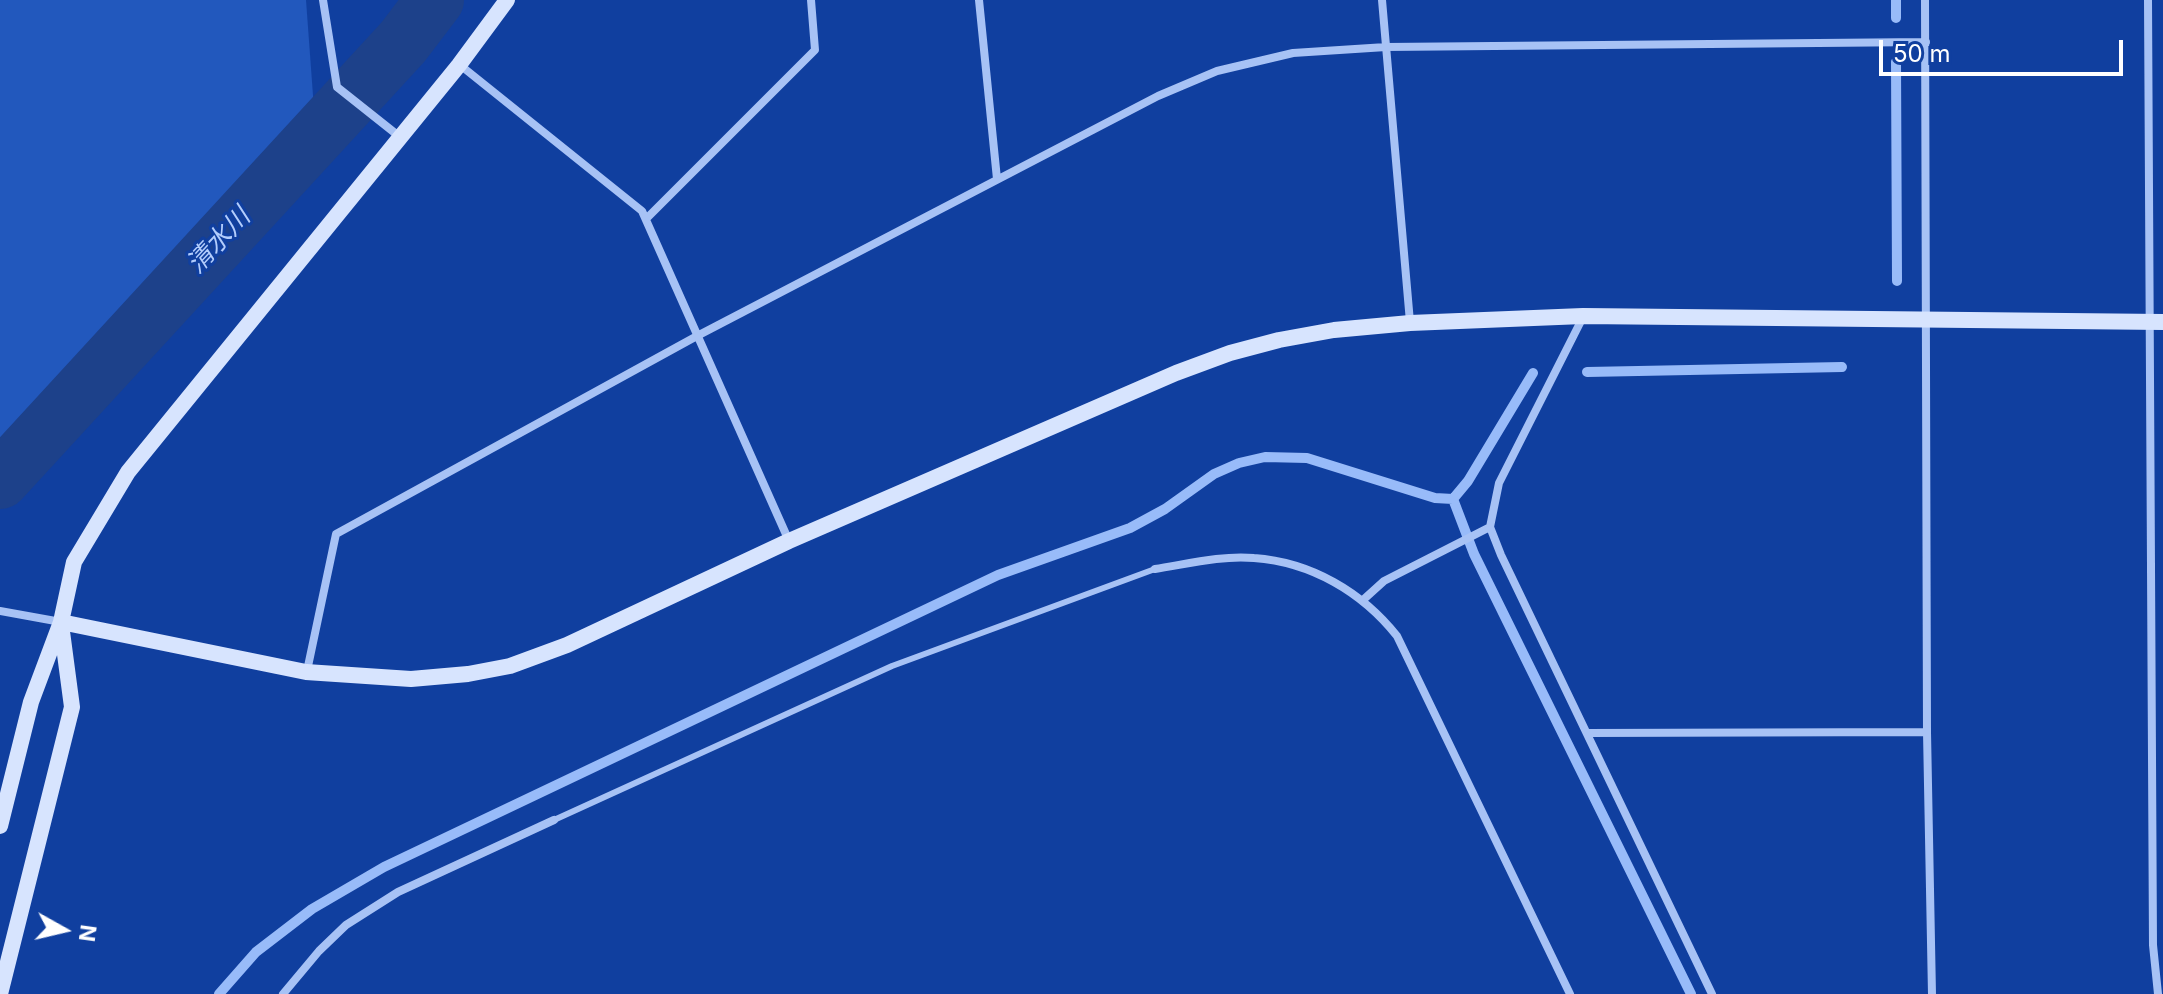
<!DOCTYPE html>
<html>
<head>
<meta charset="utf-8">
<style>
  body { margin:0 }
  #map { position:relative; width:2163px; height:994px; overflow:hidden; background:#103f9f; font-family:Inter,sans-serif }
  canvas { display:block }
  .north { position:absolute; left:24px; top:890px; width:80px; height:80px; -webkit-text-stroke:6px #103f9f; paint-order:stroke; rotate:98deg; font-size:22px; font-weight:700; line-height:32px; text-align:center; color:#fff }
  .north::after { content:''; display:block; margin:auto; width:28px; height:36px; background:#fff; clip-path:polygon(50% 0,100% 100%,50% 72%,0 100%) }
  .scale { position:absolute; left:1879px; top:40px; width:244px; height:36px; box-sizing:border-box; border:4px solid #fff; border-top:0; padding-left:10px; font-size:24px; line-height:28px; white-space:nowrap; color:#fff; -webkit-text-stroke:6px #103f9f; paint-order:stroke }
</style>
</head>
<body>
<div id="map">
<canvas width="2163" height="994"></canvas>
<div class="north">N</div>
<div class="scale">50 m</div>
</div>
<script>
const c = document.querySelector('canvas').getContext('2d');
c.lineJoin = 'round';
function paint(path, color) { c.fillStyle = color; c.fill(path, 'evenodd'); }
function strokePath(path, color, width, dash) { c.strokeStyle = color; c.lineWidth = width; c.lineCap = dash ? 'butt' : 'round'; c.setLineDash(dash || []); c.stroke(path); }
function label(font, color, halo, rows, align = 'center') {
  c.font = font + ' Inter,"Noto Sans JP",sans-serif'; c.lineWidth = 6; c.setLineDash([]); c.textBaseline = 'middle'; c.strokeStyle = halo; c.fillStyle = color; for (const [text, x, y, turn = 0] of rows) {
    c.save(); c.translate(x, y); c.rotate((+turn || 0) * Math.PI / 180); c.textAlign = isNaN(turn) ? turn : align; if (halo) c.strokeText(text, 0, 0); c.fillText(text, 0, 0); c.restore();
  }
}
const green = new Path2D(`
  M0 0H306L314 109 0 458Z`);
const stream = new Path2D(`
  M1896 0V18
  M1896 62 1897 281
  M1587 372 1842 367
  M1453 499 1474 554 1691 994
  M219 994 256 952 312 909 384 867 998 575 1130 528 1165 509 1214 474 1239 463 1265 457 1307 458 1435 498 1453 499 1468 481 1533 373`);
const river = new Path2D(`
  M0 480 403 42 435 0`);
const lane = new Path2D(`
  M554 820 892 666 1155 569`);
const street = new Path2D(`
  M323 0 337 87 400 137
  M979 0 997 179
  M1382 0 1410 322
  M1925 0 1927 732 1932 994
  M2148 0 2153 945 2158 994
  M460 65 642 211 789 541
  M646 219 815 50 811 0
  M1583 317 1499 483 1490 527 1501 555 1712 994
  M1155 569C1187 564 1222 555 1254 558 1311 562 1362 592 1397 636L1570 994
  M1363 600 1384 581 1490 527
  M0 611 61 622
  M307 671 336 534 697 336 1158 96 1217 71 1293 53 1386 47 1926 42
  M1588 733 1927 732
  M283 994 319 951 346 925 398 892 554 820`);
const secondary = new Path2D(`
  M61 622 306 672 411 679 468 674 510 666 567 645 789 541 1176 373 1230 353 1279 340 1334 330 1410 323 1583 316 2163 322
  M0 826 31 702 61 622 74 562 128 472 459 65 507 0
  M0 994 72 707 61 624`);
const waterNames = [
  ["清水川",219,241,-47]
];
paint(green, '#2258bd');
strokePath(stream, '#98bbf9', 10);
strokePath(river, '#1d418a', 58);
strokePath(lane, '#a7c2f5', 6);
strokePath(street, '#a7c2f5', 8);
strokePath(secondary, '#d7e4fe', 16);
label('italic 26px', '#b3cdfc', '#103f9f', waterNames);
</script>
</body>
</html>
